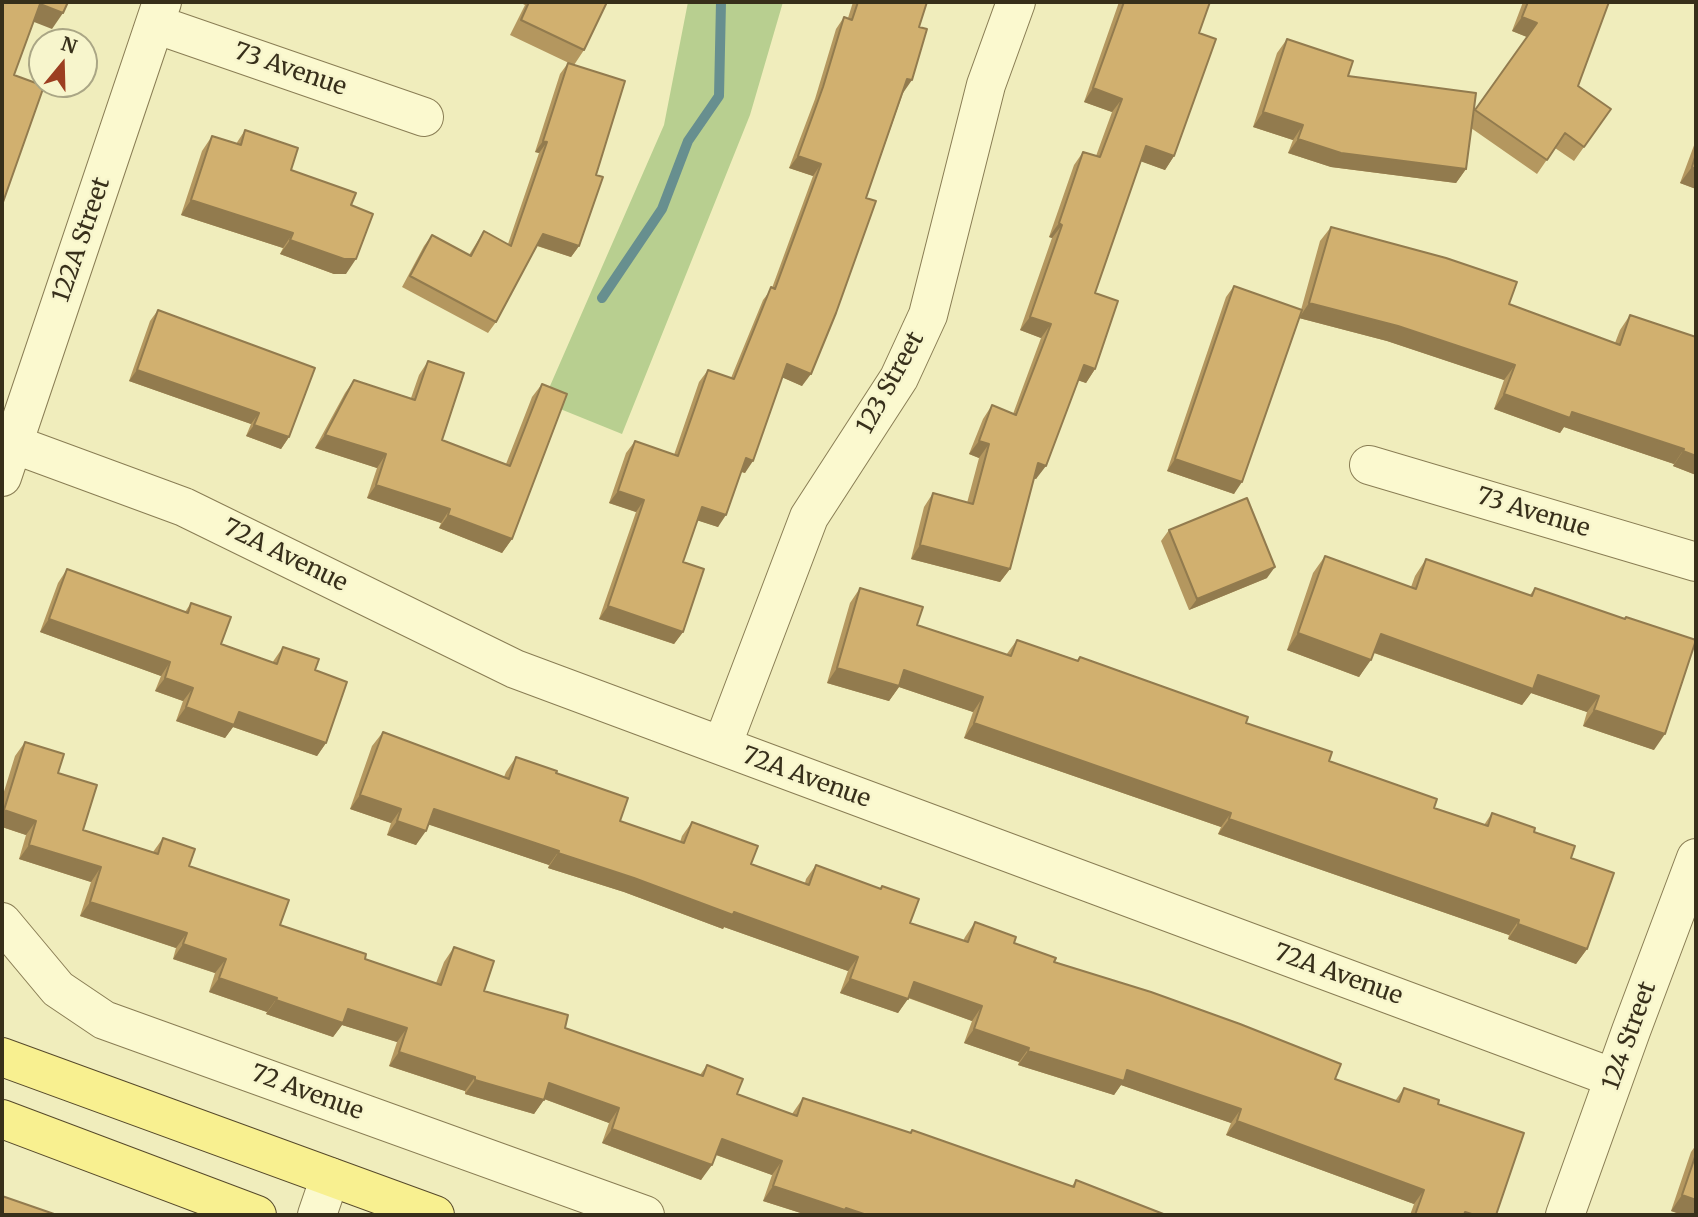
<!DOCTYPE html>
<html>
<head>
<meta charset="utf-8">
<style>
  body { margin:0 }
  #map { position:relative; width:1698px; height:1217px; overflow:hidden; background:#f0edbc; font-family:Merriweather,serif }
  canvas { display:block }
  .frame { position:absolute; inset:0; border:4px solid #372f1a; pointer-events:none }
  .north { position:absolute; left:28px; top:28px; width:70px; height:70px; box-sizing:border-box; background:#f7f5cc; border:2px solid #aaa685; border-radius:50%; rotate:19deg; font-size:19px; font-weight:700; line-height:28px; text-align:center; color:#372f1a }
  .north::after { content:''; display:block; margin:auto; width:24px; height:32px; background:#9c3e21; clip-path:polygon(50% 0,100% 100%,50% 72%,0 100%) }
</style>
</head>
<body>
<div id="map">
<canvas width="1698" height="1217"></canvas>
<div class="frame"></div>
<div class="north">N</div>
</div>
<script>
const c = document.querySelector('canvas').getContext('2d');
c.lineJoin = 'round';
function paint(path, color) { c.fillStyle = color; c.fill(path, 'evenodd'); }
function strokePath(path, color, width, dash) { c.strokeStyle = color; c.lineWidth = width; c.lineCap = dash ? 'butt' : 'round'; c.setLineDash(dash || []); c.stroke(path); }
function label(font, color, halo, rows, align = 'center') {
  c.font = font + ' Merriweather,serif'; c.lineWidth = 5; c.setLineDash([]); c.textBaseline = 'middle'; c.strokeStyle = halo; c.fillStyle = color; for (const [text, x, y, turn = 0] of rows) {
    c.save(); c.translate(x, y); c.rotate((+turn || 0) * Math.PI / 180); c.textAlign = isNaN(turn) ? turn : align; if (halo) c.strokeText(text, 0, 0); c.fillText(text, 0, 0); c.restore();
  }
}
const green = new Path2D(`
  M688 2H783L750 115 622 434 543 402 664 125Z`);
const stream = new Path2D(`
  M602 298 662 209 688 141 719 96 721 2`);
const minor = new Path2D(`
  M155 24 424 117
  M13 444 184 507 515 669 1614 1078
  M1369 465 1696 562
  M2 477 162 2
  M722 746 809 517 899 378 928 315 986 85 1016 2
  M2 922 58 989 104 1020 645 1215
  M317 1215 330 1177
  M1565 1215 1631 1031 1696 858`);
const major = new Path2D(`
  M2 1057 435 1215
  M2 1119 257 1215`);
const wall = new Path2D(`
  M519 2H607L584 50 574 65 596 175 579 246 571 257 537 246 496 322 488 333 402 287 424 246 432 235 469 255 484 231 508 244 539 153 535 152 560 74 568 63 571 64 510 35 525 5Z
  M853 2H927L919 27 903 93 866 198 802 386 782 377 745 473 741 472 718 527 697 520 683 562V632L674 644 599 619 636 512 609 503 626 453 635 441 674 455 699 382 708 370 731 378 763 300 772 288 813 176 789 168 815 99 836 29 844 17 848 18Z
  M1119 2H1210L1199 33 1174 156 1165 170 1141 161 1095 293V369L1086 383 1078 380 1036 479 1033 478 1010 569 1000 582 911 559 924 507 933 493 967 503 979 458 969 454 983 419 992 405 1013 414 1041 338 1020 330 1052 238 1049 237 1074 165 1083 152 1096 156 1112 112 1084 102Z
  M1523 2H1609L1578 86 1611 109 1574 161 1555 148 1537 174 1471 128 1466 169 1456 183 1331 167 1288 153 1293 140 1253 127 1277 53 1287 39 1348 76 1473 113 1527 37 1512 31Z
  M245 130 291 170 351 205 346 274H334L280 254 283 248 181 215 202 151 212 136 236 144Z
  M1696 140V189L1680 183Z
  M1331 227 1509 304 1615 343 1620 330 1630 315 1696 475 1673 466 1674 464 1564 427 1560 433 1494 409 1504 380 1387 341 1299 318 1234 494 1167 471 1226 297 1234 286 1301 310 1320 241Z
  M158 310 289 437 281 449 246 436 251 424 129 381 150 321Z
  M428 361 442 440 506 464 532 397 542 384 512 539 502 553 439 528 441 523 367 498 377 468 315 448 345 393 354 380 411 398 419 375Z
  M1169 530 1267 578 1189 610 1161 541Z
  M1325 556 1411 587 1415 576 1426 559 1530 595 1535 588 1624 619 1626 617 1654 750 1583 726 1587 712 1531 693 1522 705 1374 653 1359 677 1287 650 1313 573Z
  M67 569 185 612 191 603 221 644 272 663 283 647 315 670 326 743 317 756 233 727 225 738 176 721 183 701 155 691 161 676 40 632 58 583Z
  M860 588 917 625 1006 655 1017 640 1077 660 1080 657 1246 723 1434 808 1484 825 1492 813 1534 832 1571 858 1587 949 1576 964 1508 939 1509 935 1218 834 1221 827 964 738 973 712 899 687 889 701 827 683 850 603Z
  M383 732 504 777 506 772 516 757 556 773 620 821 680 842 682 836 692 822 751 864 805 883 806 879 816 865 880 889 882 886 910 923 963 941 965 937 975 922 1014 943 1054 962 1335 1079 1395 1101 1404 1088 1438 1104 1496 1215H1410L1414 1204 1226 1135 1231 1123 1121 1085 1114 1095 1018 1065 1019 1062 964 1043 972 1021 908 998 898 1013 840 993 848 971 724 927 723 929 624 892 548 868 549 865 428 824 416 845 387 835 391 823 350 809 372 746Z
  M25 742 58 773 83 830 153 852 163 838 189 866 280 925 365 959 436 983 444 962 454 947 484 991 565 1028 700 1075 707 1065 737 1094 792 1114 803 1098 911 1133 912 1130 1072 1186 1076 1180 1166 1215H807L763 1201 772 1175 716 1155 701 1180 602 1143 609 1123 544 1099 534 1114 465 1094V1091L389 1066 397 1042 342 1025 333 1037 266 1014 267 1012 209 992 215 973 173 959 176 948 80 916 91 882 19 859 26 835 2 827V798L15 756Z
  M1696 1145V1215H1683L1671 1211 1691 1152Z`);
const shadedWall = new Path2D(`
  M40 4 63 13 52 29 29 20Z
  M1522 17 1537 23 1527 37 1512 31Z
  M907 79 912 80 903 93 899 91Z
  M1093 88 1122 99 1112 112 1084 102Z
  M1263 112 1303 125 1293 140 1253 127Z
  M1298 139 1466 169 1456 183 1331 167 1288 153Z
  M543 141 547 142 539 153 535 152Z
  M1146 146 1174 156 1165 170 1137 160Z
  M798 156 821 164 813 176 789 168Z
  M1692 167 1696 169V189L1680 183Z
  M191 200 293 233 283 248 181 215Z
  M1059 223 1062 225 1052 238 1049 237Z
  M543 234 579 246 571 257 535 245Z
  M290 240 356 259 346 274H334L280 254Z
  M1309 303 1398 326 1515 365 1504 380 1387 341 1299 318Z
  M1030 317 1051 324 1041 338 1020 330Z
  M787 364 811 374 802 386 779 376Z
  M1084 365 1095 369 1086 383 1074 379Z
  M137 370 259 413 251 424 129 381Z
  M1504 394 1572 412 1684 449 1674 464 1564 427 1560 433 1494 409Z
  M254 425 289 437 281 449 246 436Z
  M325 435 386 454 377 468 315 448Z
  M979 441 989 444 979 458 969 454Z
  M1683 451 1696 456V475L1673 466Z
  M746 458 753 461 745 473 737 470Z
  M1175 459 1242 482 1234 494 1167 471Z
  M1038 463 1046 466 1036 479 1028 476Z
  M376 485 450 509 441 523 367 498Z
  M618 491 644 500 636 512 609 503Z
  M702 507 726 515 718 527 693 519Z
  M448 515 512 539 502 553 439 528Z
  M920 545 1010 569 1000 582 911 559Z
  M1275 567 1267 578 1189 610 1197 599Z
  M608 606 683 632 674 644 599 619Z
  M49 619 170 662 161 676 40 632Z
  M1298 633 1371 660 1359 677 1287 650Z
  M1381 634 1538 675 1599 696 1587 712 1531 693 1522 705 1369 651Z
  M837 668 904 670 983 697 973 712 899 687 889 701 827 683Z
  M165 678 193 688 183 701 155 691Z
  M186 707 239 712 326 743 317 756 233 727 225 738 176 721Z
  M1594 710 1665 734 1654 750 1583 726Z
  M974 723 1231 813 1221 827 964 738Z
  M360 795 401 809 391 823 350 809Z
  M434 809 559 851 549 865 424 823Z
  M4 810 36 821 26 835 2 827V813Z
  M1229 819 1519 920 1509 935 1218 834Z
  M397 821 426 831 416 845 387 835Z
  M29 845 101 867 91 882 19 859Z
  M558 853 634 878 734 912 858 957 848 971 724 927 723 929 624 892 548 868Z
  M90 902 187 933 176 948 80 916Z
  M1518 924 1587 949 1576 964 1508 939Z
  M183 944 226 959 215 973 173 959Z
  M219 978 277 998 267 1012 209 992Z
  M850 979 908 999 898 1013 840 993Z
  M914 982 982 1006 972 1021 904 996Z
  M276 1000 348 1009 407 1028 397 1042 342 1025 333 1037 266 1014Z
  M974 1029 1029 1048 1019 1062 964 1043Z
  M1028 1051 1127 1070 1241 1109 1231 1123 1121 1085 1114 1095 1018 1065Z
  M399 1052 475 1077 465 1091 389 1066Z
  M475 1080 544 1100 534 1114 465 1094Z
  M549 1083 619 1108 609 1123 539 1097Z
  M1237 1121 1424 1190 1414 1204 1226 1135Z
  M612 1129 712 1165 701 1180 602 1143Z
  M722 1139 782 1161 772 1175 711 1153Z
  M773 1186 846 1208 867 1215H807L763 1201Z
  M1682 1195 1696 1200V1215H1683L1671 1211Z`);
const building = new Path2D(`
  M2 2H68L63 13 40 4 14 75 44 86 2 205Z
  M529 2H607L584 50 521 20Z
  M858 2H927L919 27 927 29 912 80 907 79 866 198 876 201 836 313 811 374 787 364 753 461 746 458 726 515 702 507 683 562 704 569 683 632 608 606 644 500 618 491 635 441 678 456 708 370 734 379 771 287 775 289 821 164 798 156 823 87 844 17 852 20Z
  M1124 2H1210L1199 33 1216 39 1174 156 1146 146 1095 293 1118 301 1095 369 1084 365 1046 466 1038 463 1010 569 920 545 933 493 973 504 989 444 979 441 992 405 1016 415 1051 324 1030 317 1062 225 1059 223 1083 152 1100 157 1122 99 1093 88Z
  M1528 2H1609L1578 86 1611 109 1584 147 1565 133 1547 160 1475 110 1537 23 1522 17Z
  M1287 39 1353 61 1348 76 1476 93 1466 169 1341 153 1298 139 1303 125 1263 112Z
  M568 63 625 81 596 175 603 177 579 246 543 234 496 322 410 276 432 235 471 256 484 231 511 246 547 142 543 141Z
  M245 130 298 148 291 170 356 193 351 205 373 214 356 259H344L290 240 293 233 191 200 212 136 241 145Z
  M1696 154V169L1692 167Z
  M1331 227 1446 258 1517 282 1509 304 1620 345 1630 315 1696 337V456L1683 451 1684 449 1572 412 1570 418 1504 394 1515 365 1398 326 1309 303Z
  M1234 286 1302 310 1242 482 1175 459Z
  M158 310 315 368 289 437 254 425 259 413 137 370Z
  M428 361 464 373 442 440 510 466 542 384 567 394 512 539 448 515 450 509 376 485 386 454 325 435 354 380 415 400Z
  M1247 498 1275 567 1197 599 1169 530Z
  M1325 556 1416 589 1426 559 1532 596 1535 588 1625 619 1626 617 1696 640 1665 734 1594 710 1599 696 1538 675 1533 689 1381 634 1371 660 1298 633Z
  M67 569 188 613 191 603 231 617 221 644 277 664 283 647 319 659 315 670 347 682 326 743 239 712 234 725 186 707 193 688 165 678 170 662 49 619Z
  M860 588 923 607 917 625 1011 656 1017 640 1078 661 1080 657 1248 717 1246 723 1332 752 1329 761 1437 799 1434 808 1488 826 1492 813 1535 828 1534 832 1575 846 1571 858 1614 873 1587 949 1518 924 1519 920 1229 819 1231 813 974 723 983 697 904 670 899 686 837 668Z
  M383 732 509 779 516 757 557 771 556 773 628 798 620 821 684 843 692 822 758 846 751 864 809 885 816 865 881 889 882 886 919 899 910 923 968 942 975 922 1016 937 1014 943 1056 958 1054 962 1151 992 1240 1024 1341 1064 1335 1079 1399 1102 1404 1088 1439 1100 1438 1104 1524 1133 1496 1215H1475L1465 1212 1464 1215H1415L1424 1190 1237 1121 1241 1109 1127 1070 1124 1081 1028 1051 1029 1048 974 1029 982 1006 914 982 908 999 850 979 858 957 734 912 733 915 634 878 558 853 559 851 434 809 426 831 397 821 401 809 360 795Z
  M25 742 64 754 58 773 97 785 83 830 158 854 163 838 195 849 189 866 289 900 280 925 366 954 365 959 441 985 454 947 494 961 484 991 568 1015 565 1028 703 1076 707 1065 743 1079 737 1094 797 1116 803 1098 911 1133 912 1130 1074 1187 1076 1180 1166 1215H867L846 1208 845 1210 773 1186 782 1161 722 1139 712 1165 612 1129 619 1108 549 1083 544 1100 475 1080V1077L399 1052 407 1028 348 1009 343 1023 276 1000 277 998 219 978 226 959 183 944 187 933 90 902 101 867 29 845 36 821 4 810Z
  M1696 1154V1200L1682 1195Z
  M2 1196 57 1215H2Z`);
const streetNames = [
  ["73 Avenue",290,70,19],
  ["122A Street",82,240,-71],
  ["123 Street",891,383,-61],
  ["73 Avenue",1533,513,17],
  ["72A Avenue",285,556,26],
  ["72A Avenue",806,778,20],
  ["72A Avenue",1338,975,20],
  ["124 Street",1630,1036,-70],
  ["72 Avenue",307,1093,20]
];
paint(green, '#b8cf90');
strokePath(stream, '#678f8f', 10);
strokePath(minor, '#897d54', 40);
strokePath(major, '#56492a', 40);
strokePath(minor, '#fbf9cf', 38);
strokePath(major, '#f8f090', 38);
paint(wall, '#b4975f');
paint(shadedWall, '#927b4e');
paint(building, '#d1b06f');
strokePath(building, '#927b4e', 2);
label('24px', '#372f1a', '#f7f5cc', streetNames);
</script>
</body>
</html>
